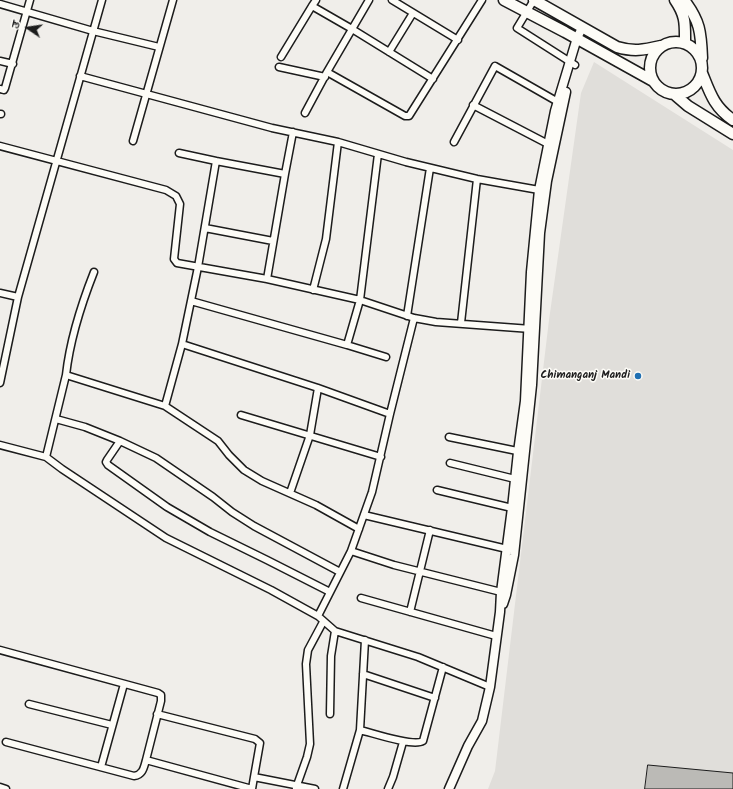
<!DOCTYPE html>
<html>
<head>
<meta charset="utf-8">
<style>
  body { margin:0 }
  #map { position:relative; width:733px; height:789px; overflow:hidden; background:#f0eeea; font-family:Kalam,"Playpen Sans Deva",sans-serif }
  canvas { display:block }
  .north { position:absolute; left:8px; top:8px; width:40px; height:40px; -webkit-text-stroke:3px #fdfcf7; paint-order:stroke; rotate:283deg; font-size:11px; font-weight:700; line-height:16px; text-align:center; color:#1c1c1c }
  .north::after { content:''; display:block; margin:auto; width:14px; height:18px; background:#1c1c1c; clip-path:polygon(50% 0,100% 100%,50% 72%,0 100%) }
</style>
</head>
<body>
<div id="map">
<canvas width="733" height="789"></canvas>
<div class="north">उ</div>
</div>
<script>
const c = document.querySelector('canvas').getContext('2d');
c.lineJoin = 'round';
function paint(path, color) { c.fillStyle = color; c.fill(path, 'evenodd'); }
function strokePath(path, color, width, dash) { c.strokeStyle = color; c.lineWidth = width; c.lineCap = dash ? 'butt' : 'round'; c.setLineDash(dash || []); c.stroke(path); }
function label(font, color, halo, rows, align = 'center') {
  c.font = font + ' Kalam,sans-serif'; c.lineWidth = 3; c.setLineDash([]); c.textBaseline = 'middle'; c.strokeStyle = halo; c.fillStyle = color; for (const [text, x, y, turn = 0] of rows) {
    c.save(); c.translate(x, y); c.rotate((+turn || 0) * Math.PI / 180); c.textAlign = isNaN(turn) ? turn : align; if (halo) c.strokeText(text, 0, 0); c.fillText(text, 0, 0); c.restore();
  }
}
const built = new Path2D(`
  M594 62 733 150V789H488L495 771 549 320 581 93Z`);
const building = new Path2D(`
  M648 765 733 773V789H645Z`);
const minor = new Path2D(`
  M316 0 312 6 352 29 433 79
  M392 0 458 40
  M534 0 517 28 575 65
  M0 4 93 31 159 47
  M389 52 413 13
  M281 57 312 6
  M0 61 13 64
  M279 67 325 77
  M327 72 405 116H409L482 0
  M80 76 272 128 338 142 406 162 477 179 539 190
  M0 89 4 90 5 88 30 0
  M473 105 548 144
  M305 113 327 72 369 0
  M0 114H1
  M133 141 173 0
  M454 142 495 66 558 102
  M0 146 166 190 176 196 180 204 174 259 177 263 267 279 360 300 414 318 436 322 531 329
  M179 153 216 161
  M205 228 273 241
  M267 279 285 174
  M313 290 326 239 338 142
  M0 293 18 297
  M191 301 347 345 360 300 378 154
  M407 316 430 168
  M461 323 477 179
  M182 344 318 388 390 414
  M347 345 386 357
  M66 375C70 339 81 305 94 272
  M0 383 18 297 102 0
  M165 406 182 344 198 267 216 161 285 174 293 132
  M241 415 381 457
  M56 419 85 427 120 441 156 458 213 497 232 512 254 526 340 572
  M449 437 522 452
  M120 441 107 460 106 462 108 465 167 507 210 532 267 560 330 592
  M0 445 46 457 62 469 166 538 271 590 318 616 335 631 418 657 490 687
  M46 457 66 375 165 406 218 441 229 455 244 470 262 481 316 505 359 529
  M450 463 515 479
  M437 490 512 508
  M290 493 310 435 318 388
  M364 515 507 549
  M351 551 394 565 501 592
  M361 598 496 636
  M410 612 430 530
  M318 616 351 551 372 492 390 414 414 318
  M365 640 360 730C373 733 413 747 423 741L443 667
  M0 650 158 693 161 695V701L146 760 252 789 254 777 315 789
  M363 674 435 698
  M29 704 112 725
  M157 714 255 739 260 743 254 777
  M330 714 331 656 335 631
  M6 742 134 776C143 775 144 767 146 760
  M101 767 124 684
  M0 787 6 789
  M296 788 307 757 310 744 306 664 308 650 323 622
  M343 789 360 730
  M388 789 393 777 403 742`);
const tertiary = new Path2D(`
  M503 604 506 595 514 555 532 385 540 233 547 181 566 92
  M449 789 468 746 482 721 490 687 500 612 501 592 512 508 518 452 525 401 531 272 539 190 555 111 577 38 582 28`);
const primary = new Path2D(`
  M504 0 565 32 653 81
  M534 0 617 47C634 52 643 50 661 46
  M675 0C686 16 685 24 685 42
  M684 0C700 21 701 32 702 58
  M650 68a26 26 0 1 1 52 0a26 26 0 1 1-52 0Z
  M702 73C710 93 714 107 733 120
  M674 94 688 106 733 134`);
const markers = [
  [638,376,4,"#1f6fb2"]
];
const poiNames = [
  ["Chimanganj Mandi",630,376]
];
paint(built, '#e0deda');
paint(building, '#bbbab6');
strokePath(building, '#1c1c1c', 1);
strokePath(minor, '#1c1c1c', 9);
strokePath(tertiary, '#1c1c1c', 11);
strokePath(primary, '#1c1c1c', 13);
strokePath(minor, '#fdfcf7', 6);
strokePath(tertiary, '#fdfcf7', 8);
strokePath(primary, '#fdfcf7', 10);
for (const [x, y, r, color] of markers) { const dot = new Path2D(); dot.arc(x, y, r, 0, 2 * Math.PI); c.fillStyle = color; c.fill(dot); strokePath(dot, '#fdfcf7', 1.5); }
label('bold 11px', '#1c1c1c', '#fdfcf7', poiNames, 'right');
</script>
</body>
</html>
